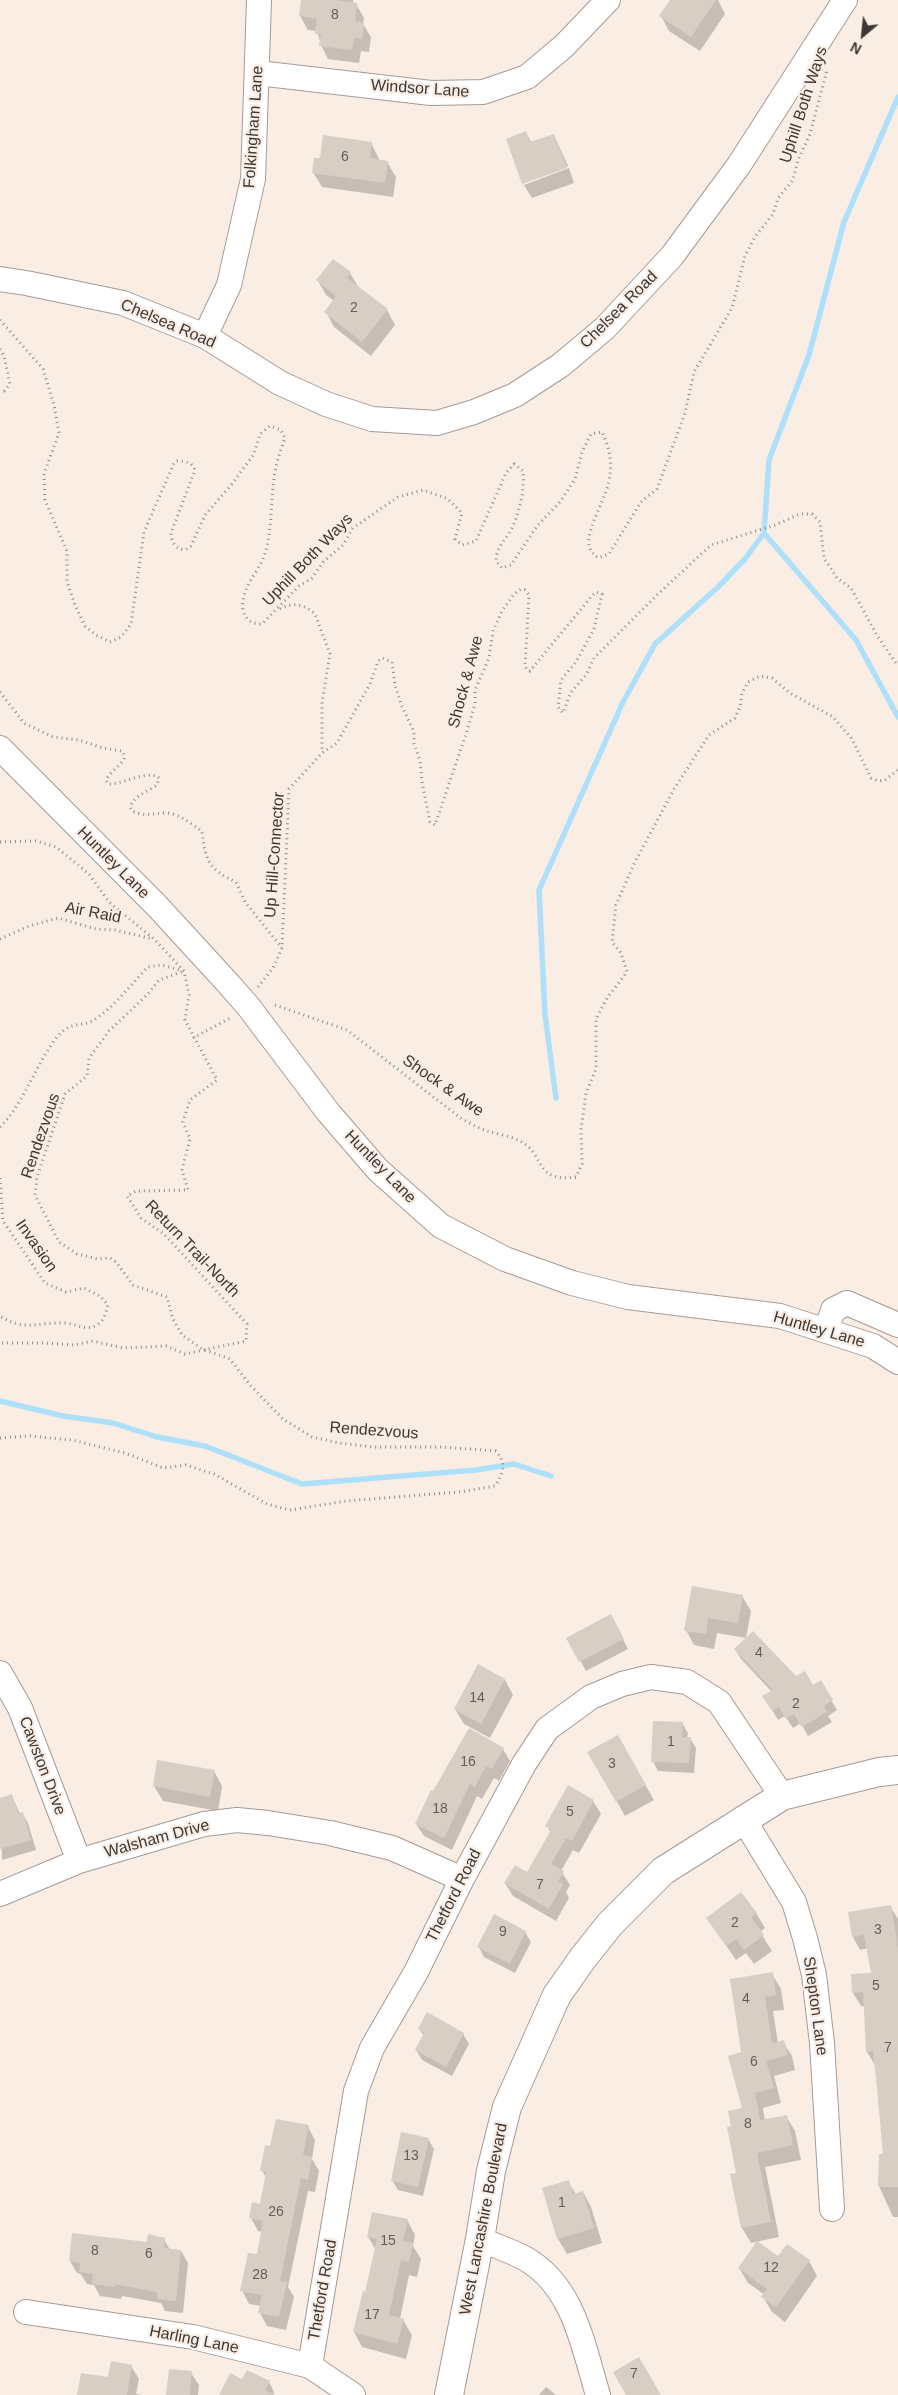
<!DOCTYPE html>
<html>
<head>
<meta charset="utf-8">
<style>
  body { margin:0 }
  #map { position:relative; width:898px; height:2395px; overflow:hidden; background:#f9ede4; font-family:Helvetica,sans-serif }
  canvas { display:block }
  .north { position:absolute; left:838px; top:10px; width:50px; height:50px; -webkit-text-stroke:4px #f9ede4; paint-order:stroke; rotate:208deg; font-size:14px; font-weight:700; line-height:20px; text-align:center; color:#3d3835 }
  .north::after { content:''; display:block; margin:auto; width:18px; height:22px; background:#3d3835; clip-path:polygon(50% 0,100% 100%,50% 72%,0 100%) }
</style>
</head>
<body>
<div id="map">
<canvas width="898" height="2395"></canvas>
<div class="north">N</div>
</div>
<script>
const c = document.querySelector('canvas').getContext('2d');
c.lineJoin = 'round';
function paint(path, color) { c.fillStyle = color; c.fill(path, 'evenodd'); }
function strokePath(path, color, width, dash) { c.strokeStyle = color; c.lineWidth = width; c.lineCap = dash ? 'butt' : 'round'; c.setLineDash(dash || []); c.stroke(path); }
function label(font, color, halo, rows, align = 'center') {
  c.font = font + ' Helvetica,sans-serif'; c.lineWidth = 4.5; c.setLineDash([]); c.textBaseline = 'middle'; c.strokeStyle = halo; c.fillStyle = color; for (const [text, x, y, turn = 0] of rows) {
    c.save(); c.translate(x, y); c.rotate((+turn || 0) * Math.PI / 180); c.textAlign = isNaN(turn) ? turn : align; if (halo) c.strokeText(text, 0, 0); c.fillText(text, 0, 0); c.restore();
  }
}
const shadow = new Path2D(`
  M302 0H353V4H356L364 18 363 24 371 37 369 52 361 51 359 63 328 59 321 45 317 31 308 30 300 16Z
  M671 0H718L725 14 700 51 669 31 661 16Z
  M526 133 532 143 554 135 568 166 524 182V184L507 140Z
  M371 143 380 161 387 162 396 177 393 197 322 187 313 172Z
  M569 168 574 183 532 198 524 185Z
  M350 273 359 288 387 310 395 325 371 356 334 327 326 312 334 301 326 295 318 281Z
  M742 1596 751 1611 746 1638 717 1633 714 1649 694 1645 686 1630Z
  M616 1626 628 1649 586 1671 568 1638Z
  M735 1649 813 1686 820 1682 837 1710 828 1716 832 1722 808 1736 801 1723 793 1728 785 1716 778 1720 764 1696 772 1692 741 1659Z
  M479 1666 505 1680 513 1695 490 1738 464 1724 455 1709Z
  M682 1723 688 1733 687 1738H690L696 1748 694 1773 658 1771 653 1761Z
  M617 1736 654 1800 625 1816 589 1752Z
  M503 1749 510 1761 499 1781 494 1778 482 1799 477 1796 452 1850 424 1836 416 1824 434 1793Z
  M214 1771 222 1786 218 1811 163 1801 154 1786Z
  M568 1787 593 1801 601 1814 579 1853 573 1850 561 1871 570 1885 566 1892 569 1898 556 1921 513 1896 505 1883 527 1874 551 1833 547 1826Z
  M12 1796 20 1814 22 1813 28 1823 36 1850 2 1860 0 1799Z
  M890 1906 898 1919V2217H893L879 2186 884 2156 875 2065 867 2052 865 2006H861L853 1993 872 1974 868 1948 860 1950 853 1937Z
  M756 1913 765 1928 760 1932 772 1951 754 1964 746 1953 736 1960 708 1919Z
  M525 1932 531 1942 515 1973 484 1957 479 1947Z
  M772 1974 781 1989 784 2010 773 2011 778 2043 783 2042 792 2056 795 2070 774 2076 781 2103 763 2108 765 2121 786 2116 795 2131 801 2160 765 2167 779 2237 751 2243 742 2228 732 2175 738 2174 732 2127 744 2109 742 2053Z
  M419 2029 463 2034 469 2044 452 2076 422 2060 416 2050 424 2036Z
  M308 2127 315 2140 312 2159 319 2171 315 2192 308 2191 288 2287 294 2297 286 2330 267 2326 260 2313 261 2306 249 2304 242 2290 258 2256 263 2232 258 2231 251 2218 261 2205 266 2178 262 2170 271 2148Z
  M428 2139 434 2149 423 2196 398 2190 392 2180Z
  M568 2182 576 2194 583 2192 591 2207 602 2243 567 2254 558 2239 544 2189Z
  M407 2220 415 2235 413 2246 421 2259 417 2277 409 2275 400 2319 403 2320 412 2335 406 2359 362 2347 354 2332 366 2294 376 2250 368 2237Z
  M164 2239 170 2250 181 2251 188 2263 183 2313 165 2311 161 2303 122 2296 121 2299 100 2296 94 2285 87 2284 81 2274 77 2273 70 2261Z
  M779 2258 809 2261 817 2276 785 2322 772 2312 763 2297 765 2295 748 2283 739 2268Z
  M131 2366 139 2379 136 2394 143 2395H78Z
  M191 2373 199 2385 198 2395H167Z
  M243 2381 269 2382 274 2392 273 2395H220Z
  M546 2387 556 2395H539Z`);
const stream = new Path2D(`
  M764 533 856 640 898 717
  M556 1098 545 1015 539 890 623 702 655 644 718 587 745 559 764 533 769 460 809 355 844 222 898 97
  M0 1401 63 1416 113 1423 157 1437 205 1446 302 1484 476 1470 514 1464 551 1476`);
const building = new Path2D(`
  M301 0H334L357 3 355 21 364 23 362 39 354 38 352 50 319 46 321 34H315L317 19 299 16Z
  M670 0H716L691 37 659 16Z
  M526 131 530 142 554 134 567 168 522 184 506 139Z
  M323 135 372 142 370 158 388 161 385 183 312 173 314 158H320Z
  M333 259 351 272 347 278 388 309 362 342 324 312 336 296 316 280Z
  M692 1586 743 1595 738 1623 708 1618 706 1634 684 1631Z
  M611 1614 624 1639 579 1662 566 1638Z
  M753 1631 796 1676 805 1671 813 1685 821 1680 833 1700 824 1706 827 1712 802 1727 794 1714 786 1719 779 1707 772 1711 762 1696 773 1690 734 1649Z
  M478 1664 505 1679 481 1724 454 1709Z
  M653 1721 683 1722 682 1737H691L689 1763 651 1762Z
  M469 1728 504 1748 492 1769 486 1766 475 1787 470 1784 444 1838 415 1824 431 1790 433 1791Z
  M618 1735 646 1785 616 1802 587 1752Z
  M157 1760 215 1770 210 1797 153 1786Z
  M568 1785 594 1800 572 1841 566 1838 551 1864 564 1871 558 1881 563 1884 549 1909 504 1883 515 1865 527 1872 551 1830 545 1826Z
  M12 1794 18 1813 23 1812 31 1840 0 1849V1798Z
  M741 1892 757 1913 751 1917 764 1935 744 1950 736 1939 726 1946 706 1918Z
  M891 1905 898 1948V2187H878L879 2154H883L876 2078 873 2051 866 2052 863 1992 852 1993 851 1974 871 1973 864 1935 852 1937 848 1912Z
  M494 1914 526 1931 510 1964 477 1947Z
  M773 1972 776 1995 765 1997 772 2043 784 2040 788 2055 766 2061 774 2088 755 2093 760 2120 787 2115 793 2145 757 2153 771 2222 741 2228 730 2174 736 2173 727 2127 731 2126 728 2111 742 2108 728 2056 741 2052 730 1979Z
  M427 2012 464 2033 446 2067 415 2050 424 2033 418 2029Z
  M276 2119 309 2125 303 2155 312 2157 308 2180 301 2178 280 2281 287 2282 279 2317 258 2313 262 2295 240 2291 248 2253 257 2254 263 2221 249 2218 252 2202 260 2204 266 2172 260 2171 265 2145 270 2146Z
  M401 2132 429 2138 418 2187 391 2181Z
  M569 2180 573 2194 583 2191 594 2228 557 2239 542 2188Z
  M372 2212 408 2219 403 2241 413 2243 409 2262 401 2260 389 2315 404 2319 397 2344 353 2332 363 2291 365 2292 377 2239 367 2237Z
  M72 2233 147 2242 148 2234 165 2238 164 2248 181 2250 176 2301 157 2299V2292L115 2284V2287L92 2284 93 2274 79 2272 80 2263 69 2261Z
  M757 2241 778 2256 787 2244 810 2260 776 2307 761 2297 767 2289 738 2268Z
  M639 2357 661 2395H626L613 2372Z
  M111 2361 132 2365 127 2395H77L81 2373 108 2377Z
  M169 2369 192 2371 190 2395H166Z
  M247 2370 270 2381 265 2390 275 2395H219L230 2373 242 2379Z`);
const path = new Path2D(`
  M0 320 43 369 54 405 59 433 44 474 45 500 67 551V582L75 605 85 626 96 635 110 642 121 637 131 624 144 532 174 463 177 461C185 461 192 462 195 470L171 533C171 541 175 549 185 550L191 546 205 515 232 484 254 454 260 434 270 426 281 430 285 438C282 447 278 457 276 467 270 494 273 524 266 550 261 571 240 587 243 609 245 620 252 624 262 624L299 586 312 578 324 561 343 545 353 528 398 497 423 490 448 499 462 513 455 539 462 545 476 541 506 473 514 464 523 471C525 489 520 509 513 526 507 540 497 543 496 561L502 568 511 565 537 526 560 502 575 479 582 452 591 434 602 432C608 444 612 459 610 474 609 495 586 528 589 545 590 551 593 554 598 558L609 554 641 502 657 489 685 413 694 372 732 308 745 256 755 237 773 214 778 198 793 180 798 160 810 134 827 70
  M0 349 4 356 10 384 4 391H0
  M280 609C293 602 304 604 315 614L330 654 322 702V752
  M0 692 24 723 53 737 79 740 103 748 122 751 125 756C122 766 111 770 106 780L108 784C125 784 140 772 157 776L159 778 157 785C147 792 135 795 130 807L132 811C145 817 153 813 167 813 180 814 191 824 202 831 205 860 209 870 236 882L245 902 282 948
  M0 842 36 841 56 847 89 874 109 902 154 939 184 971 189 995 185 1020 217 1080 190 1100 183 1122 190 1139 182 1170 188 1190 136 1191 127 1196 141 1218 164 1234 247 1324 246 1341 185 1354 166 1346 123 1348 93 1341 74 1345 45 1343H0
  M0 939 29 926 58 918 96 929 115 930 153 939
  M258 987 273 968 282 948 289 789 322 753 337 743 370 684 378 661 382 658 392 662 395 685 401 704 414 732V744L420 761 422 782 430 822 435 825 467 731 475 704V690L489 658 493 631 502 611 514 594 521 589 525 590 529 595 525 666 527 670 530 671 591 597 596 592 602 594 594 629 576 662 561 680 558 707 563 713 571 692 586 675 594 658 657 595 711 545 775 525 800 514H812L820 522 824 558 837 578 851 588 878 637 898 666
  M275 1005 347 1030 462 1119C470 1123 478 1128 487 1131 497 1134 510 1136 520 1141 546 1154 533 1183 576 1177L582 1164 581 1130 586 1093 596 1069V1019L607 998 627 972 621 953 612 942 616 905 634 864 674 789 709 735 735 718 740 707 742 693 748 682 760 676 772 678 790 693 833 717 852 739 871 778 878 781 885 780 898 770
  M193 1038 232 1017
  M0 1127C25 1102 35 1065 57 1037 72 1019 82 1029 97 1018 116 1005 131 984 148 967L162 965 183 971
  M0 1178 3 1221 45 1283 66 1292 84 1288 100 1296 108 1305C106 1312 104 1321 97 1325 84 1332 76 1323 64 1323 38 1322 25 1332 0 1316
  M0 1438 30 1436 72 1440 125 1453 163 1468 186 1465 214 1474 267 1504 290 1510 346 1501 459 1492 495 1486C503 1474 507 1464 496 1451L442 1447H374L339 1443 312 1437 283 1419 250 1385 230 1359 202 1349 182 1335 173 1319 167 1297 133 1285 116 1262 110 1258 98 1259 77 1254 59 1242 35 1195 37 1177 65 1094 87 1076 89 1058 109 1031 148 994 159 980 184 971`);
const minor = new Path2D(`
  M258 73 431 93 483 92 527 77 564 46 608 0
  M0 279 26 283 123 303 205 336 280 383 326 404 372 419 437 423 474 412 515 395 561 365 605 328 672 256 739 165 845 0
  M205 336 229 285 253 179 259 0
  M0 748 158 907 225 980 248 1006 328 1112 378 1170 441 1226 505 1259 572 1283 628 1297 780 1316 873 1346 898 1362
  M826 1331 833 1310 847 1303 898 1325
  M0 1673 20 1708 79 1861
  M744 1820 794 1902 805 1938 814 1975 822 2043 832 2209
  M0 1894 79 1861 204 1824 237 1820 268 1823 330 1833 392 1848 462 1879
  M480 2239C495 2246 512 2251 526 2259 574 2287 583 2346 598 2395
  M26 2312 193 2337 310 2366 353 2395
  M310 2366 356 2091 372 2048 416 1972 462 1879 524 1764 547 1729 591 1697 622 1684 651 1677 687 1682 719 1702 782 1796`);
const major = new Path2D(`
  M449 2395 480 2239 491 2171 507 2107 557 1995 583 1958 610 1924 663 1871 782 1796 879 1772 898 1770`);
const numberNames = [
  ["8",335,15],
  ["6",345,157],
  ["2",354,308],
  ["4",759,1653],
  ["14",477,1698],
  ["2",796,1704],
  ["1",671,1742],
  ["16",468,1762],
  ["3",612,1764],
  ["18",440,1809],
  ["5",570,1812],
  ["7",540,1885],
  ["2",735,1923],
  ["3",878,1930],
  ["9",503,1932],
  ["5",876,1986],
  ["4",746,1999],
  ["7",888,2048],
  ["6",754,2062],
  ["8",748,2124],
  ["13",411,2156],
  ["1",562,2203],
  ["26",276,2212],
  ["15",388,2241],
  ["8",95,2251],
  ["6",149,2254],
  ["12",771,2268],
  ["28",260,2275],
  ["17",372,2315],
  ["7",634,2374]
];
const streetNames = [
  ["Windsor Lane",420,89,4],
  ["Uphill Both Ways",804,105,-72],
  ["Folkingham Lane",254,127,-86],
  ["Chelsea Road",619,310,-45],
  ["Chelsea Road",168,324,23],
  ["Uphill Both Ways",308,560,-46],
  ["Shock & Awe",466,682,-75],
  ["Up Hill-Connector",275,855,-86],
  ["Huntley Lane",113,863,45],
  ["Air Raid",93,913,11],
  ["Shock & Awe",443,1086,35],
  ["Rendezvous",41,1136,-71],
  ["Huntley Lane",380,1167,46],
  ["Invasion",36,1246,55],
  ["Return Trail-North",192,1249,46],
  ["Huntley Lane",819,1330,16],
  ["Rendezvous",374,1431,4],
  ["Cawston Drive",42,1766,69],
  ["Walsham Drive",157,1839,-15],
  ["Thetford Road",454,1896,-63],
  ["Shepton Lane",815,2006,82],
  ["West Lancashire Boulevard",484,2219,-79],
  ["Thetford Road",323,2290,-80],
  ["Harling Lane",194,2340,11]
];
paint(shadow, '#0003');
strokePath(stream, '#aee1f9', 5.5);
paint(building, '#d7cec4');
strokePath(minor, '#a69b93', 26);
strokePath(major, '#a69b93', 30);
strokePath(path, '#938b85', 3, [1, 4]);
strokePath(minor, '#fff', 24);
strokePath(major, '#fff', 28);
label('14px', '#645e59', null, numberNames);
label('16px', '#3d3835', '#f9ede4', streetNames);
</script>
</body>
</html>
